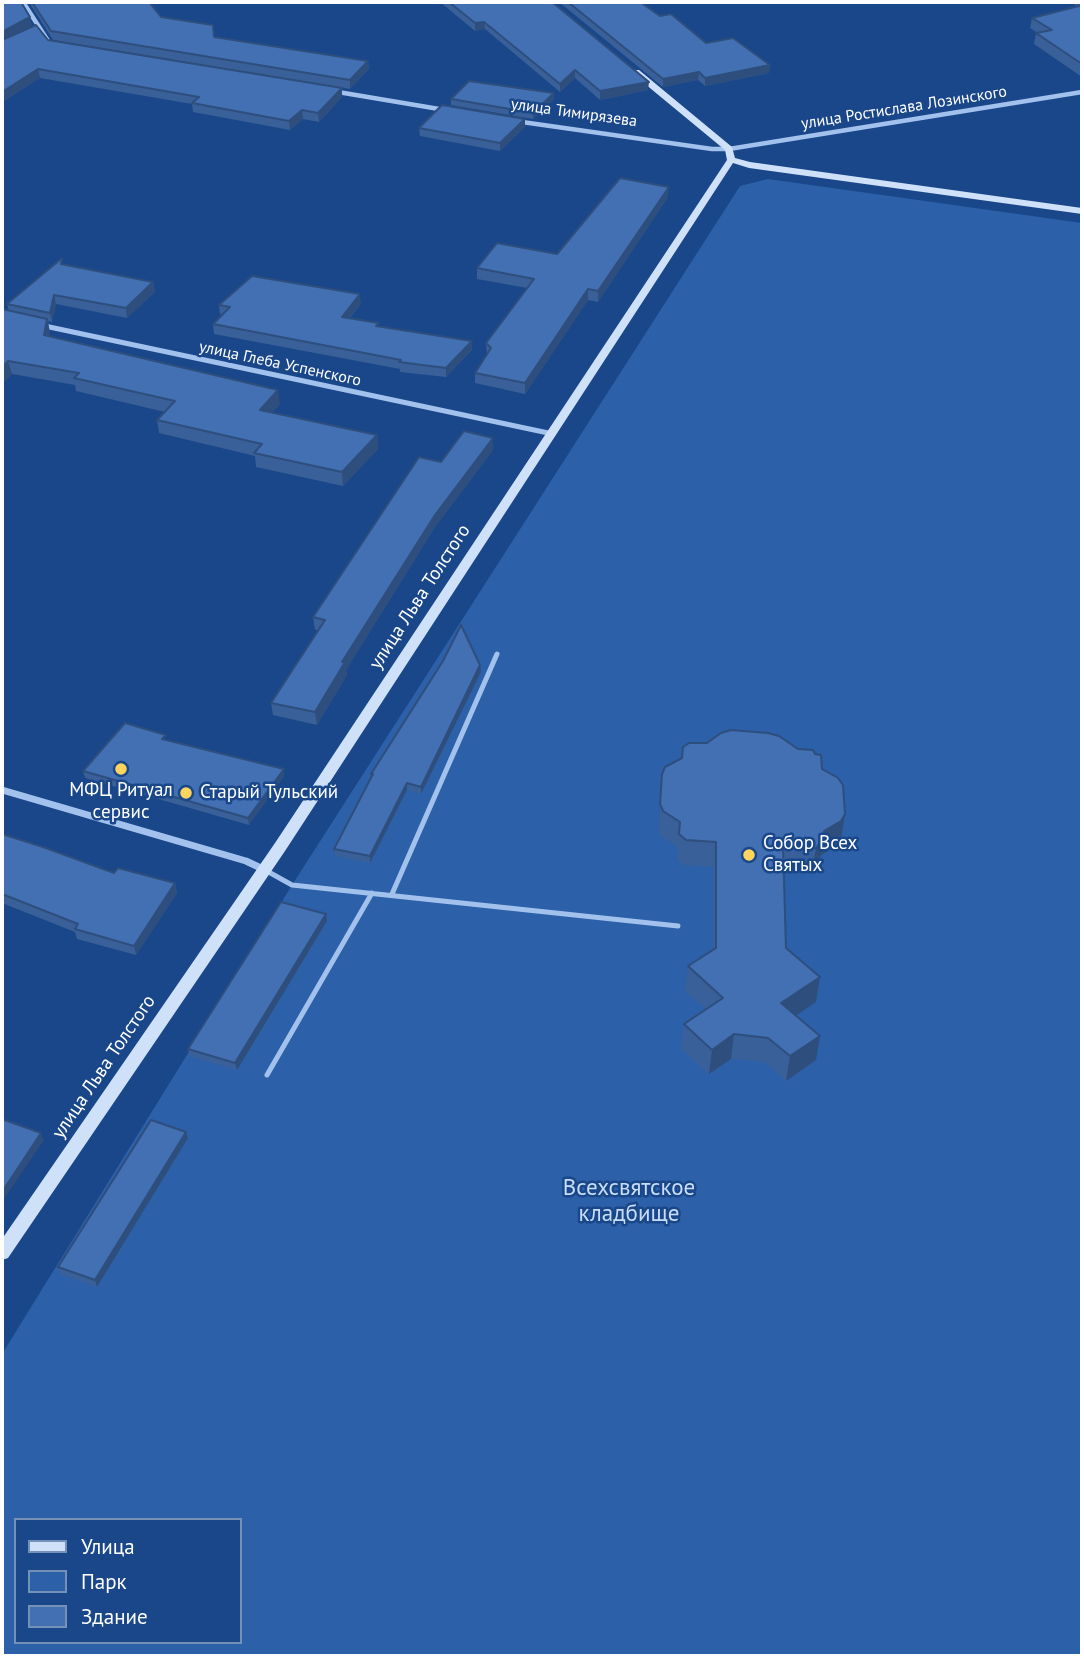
<!DOCTYPE html>
<html>
<head>
<meta charset="utf-8">
<style>
  body { margin:0 }
  #map { position:relative; width:1084px; height:1658px; overflow:hidden; background:#194789; font-family:"PT Sans",sans-serif }
  canvas { display:block }
  .frame { position:absolute; inset:0; border:4px solid #fff; pointer-events:none }
  .legend { position:absolute; left:14px; top:1518px; width:228px; height:126px; box-sizing:border-box; background:#194789; border:2px solid #7591b8; margin:0; padding:9px 12px; list-style:none; font-size:21px; color:#fff }
  .legend li { display:flex; align-items:center; gap:14px; height:35px }
  .legend b { width:35px; border:2px solid #7591b8 }
</style>
</head>
<body>
<div id="map">
<canvas width="1084" height="1658"></canvas>
<div class="frame"></div>
<ul class="legend">
<li><b style="height:9px;background:#cfe0f9"></b>Улица</li>
<li><b style="height:19px;background:#2c60a8"></b>Парк</li>
<li><b style="height:19px;background:#4270b2"></b>Здание</li>
</ul>
</div>
<script>
const c = document.querySelector('canvas').getContext('2d');
c.lineJoin = 'round';
function paint(path, color) { c.fillStyle = color; c.fill(path, 'evenodd'); }
function strokePath(path, color, width, dash) { c.strokeStyle = color; c.lineWidth = width; c.lineCap = dash ? 'butt' : 'round'; c.setLineDash(dash || []); c.stroke(path); }
function label(font, color, halo, rows, align = 'center') {
  c.font = font + ' "PT Sans",sans-serif'; c.lineWidth = 5; c.setLineDash([]); c.textBaseline = 'middle'; c.strokeStyle = halo; c.fillStyle = color; for (const [text, x, y, turn = 0] of rows) {
    c.save(); c.translate(x, y); c.rotate((+turn || 0) * Math.PI / 180); c.textAlign = isNaN(turn) ? turn : align; if (halo) c.strokeText(text, 0, 0); c.fillText(text, 0, 0); c.restore();
  }
}
const green = new Path2D(`
  M768 179 1082 223V1656H2V1354L292 885 740 186ZM16 1520H240V1642H16Z`);
const lane = new Path2D(`
  M265 870 292 885 678 926
  M392 894 497 654
  M267 1075 372 893`);
const streetFar2 = new Path2D(`
  M23 2 50 44 55 45
  M332 91 445 110
  M515 121 712 149H729L1082 92`);
const streetFar1 = new Path2D(`
  M40 325 553 434`);
const street = new Path2D(`
  M2 790 246 861 265 870`);
const secondary = new Path2D(`
  M633 70H639L732 147 735 158 750 162 1082 208V214L749 168 733 163 285 851 8 1258 2 1260V1239L275 843 727 160 725 150 633 74Z`);
const wall = new Path2D(`
  M2 2 32 25 8 37 48 40 342 88V97L319 122 303 119 290 130 193 112 192 104 40 78 2 102Z
  M29 2H149L161 17 214 37 368 61 369 69 350 89 53 40Z
  M440 2H552L648 90 600 100 575 78 560 92 485 29 475 31Z
  M559 2H640L660 16 706 43 770 65 769 73 705 86 698 80 663 87Z
  M1076 2H1082V77L1034 44 1036 33H1038L1030 28 1032 18 1075 7Z
  M451 99H554L533 119 451 105Z
  M525 119V127L500 151 420 136 419 128Z
  M668 197 598 302 588 300 525 394 475 383V373L487 355 486 343 527 288 477 279V268L557 254Z
  M63 264 153 282 155 292 127 318 56 304 52 322 48 321 50 333 49 337 280 404 272 412 377 435 378 449 343 486 256 467 255 456 159 433 157 420 165 412 76 391 75 385 12 374 2 384 9 311 7 304Z
  M361 304 350 318 379 326 472 341V350L446 377 400 372V369L214 334 213 324 222 315 220 314 219 305Z
  M493 450 435 527 346 670 347 675 317 725 273 715 271 703 318 630H315L313 617 441 462Z
  M481 672 421 794 407 790 370 863 335 856 334 849 371 779V774Z
  M822 769 845 814 841 839 837 846 821 855 820 862 812 873 783 871 786 948 820 977 816 1002 796 1015 816 1060 786 1081 765 1062 731 1059 709 1074 681 1049 684 1024 706 1009 685 991 688 966 713 949 714 867 684 865 677 859 678 847 661 836 659 829 662 774Z
  M83 771 284 776 249 825 85 778Z
  M2 834 114 873 175 883 177 893 136 955 77 939 75 932 2 903Z
  M327 921 237 1070 189 1056 188 1049Z
  M186 1132 188 1138 97 1287 60 1274 58 1267Z`);
const shadedWall = new Path2D(`
  M30 17 32 25 2 41V32Z
  M484 22 485 29 475 31V23Z
  M368 61 369 69 350 89V80Z
  M770 65 769 73 705 86V78Z
  M38 69 40 78 2 102V92Z
  M575 70V78L560 92V84Z
  M699 72 698 80 663 87V79Z
  M649 82 648 90 600 100V91Z
  M342 88V97L319 122 318 113Z
  M554 93V99L533 119V113Z
  M302 110 303 119 290 130 289 121Z
  M525 119V127L500 151V143Z
  M669 187 668 197 598 302V291Z
  M153 282 155 292 127 318 126 308Z
  M588 289V300L525 394V383Z
  M360 294 361 304 343 326 342 317Z
  M54 295 56 304 52 322 50 313Z
  M47 319 50 333 47 349 44 335Z
  M472 341V350L446 377V368Z
  M8 361 12 374 2 384V367Z
  M278 390 280 404 262 423 260 410Z
  M377 435 378 449 343 486 342 472Z
  M493 438V450L435 527 346 670 347 675 317 725 315 712 342 662 435 515Z
  M480 665 481 672 421 794V787Z
  M284 769V776L249 825 248 818Z
  M407 783V790L370 863V856Z
  M845 814 841 839 837 846 821 855 820 862 812 873 816 848 824 831Z
  M175 883 177 893 136 955 134 946Z
  M326 914 327 921 237 1070 235 1063Z
  M820 977 816 1002 778 1028 781 1003Z
  M734 1034 731 1059 709 1074 712 1050Z
  M820 1036 816 1060 786 1081 790 1056Z
  M186 1132 188 1138 97 1287 95 1280Z
  M41 1133 44 1140 2 1202V1192Z`);
const building = new Path2D(`
  M2 2H21L30 17 2 32Z
  M32 2H149L161 17 213 25 214 37 368 61 350 80 51 31Z
  M449 2H552L649 82 600 91 575 70 560 84 484 22 475 23Z
  M568 2H640L660 16 671 14 706 43 733 38 770 65 705 78 699 72 663 79Z
  M1078 2H1082V64L1036 33 1052 30 1032 18 1079 6Z
  M36 25 48 40 342 88 318 113 302 110 289 121 192 103 199 97 38 69 2 92V40Z
  M469 81 554 93 533 113 451 99Z
  M442 105 525 119 500 143 419 128Z
  M620 178 669 187 598 291 588 289 525 383 475 373 491 348 486 343 534 279 477 268 497 243 557 254Z
  M62 258 61 264 153 282 126 308 54 295 50 313 7 304Z
  M252 276 360 294 342 317 379 323 376 326 472 341 446 368 399 362 401 360 213 324 230 307 219 305Z
  M2 309 47 319 44 335 278 390 260 410 377 435 342 472 254 453 262 444 157 420 175 401 74 378 79 373 8 361 2 367Z
  M464 431 493 438 435 515 342 662H345L315 712 271 703 325 620 313 617 419 457 441 462Z
  M461 625 480 665 421 787 407 783 370 856 334 849 373 774H371L443 661Z
  M125 723 166 735 162 739 284 769 248 818 83 771Z
  M731 730 768 733 779 736 798 749 813 750 815 754 821 755 822 769 838 778 843 785 845 814 841 821 824 831V837L816 848 783 846 786 948 820 977 781 1003 820 1036 790 1056 768 1038 734 1034 712 1050 684 1024 723 998 688 966 716 948V842L686 840 679 834 680 822 663 811 660 804 662 774 665 767 682 758 683 747 689 743H707L721 733Z
  M2 834 43 847 114 873 118 868 175 883 134 946 75 929 78 924 2 894Z
  M281 902 326 914 235 1063 188 1049Z
  M2 1119 41 1133 2 1192Z
  M151 1120 186 1132 95 1280 58 1267Z`);
const markers = [
  [121,769,7,"#ffd55e"],
  [186,793,7,"#ffd55e"],
  [749,855,7,"#ffd55e"]
];
const farStreetnames = [
  ["улица Ростислава Лозинского",904,108,-9],
  ["улица Тимирязева",574,113,8],
  ["улица Глеба Успенского",280,364,12]
];
const streetNames = [
  ["улица Льва Толстого",420,597,-57],
  ["улица Льва Толстого",104,1067,-56]
];
const poiNames = [
  ["МФЦ Ритуал",121,791,"center"],
  ["cервис",121,813,"center"],
  ["Старый Тульский",200,793],
  ["Собор Всех",763,844],
  ["Святых",763,866]
];
const nearParknames = [
  ["Всехсвятское",629,1188],
  ["кладбище",629,1214]
];
paint(green, '#2c60a8');
strokePath(lane, '#a2c2ed', 5);
strokePath(streetFar2, '#a2c2ed', 4.5);
strokePath(streetFar1, '#a2c2ed', 5);
strokePath(street, '#a2c2ed', 7);
paint(secondary, '#cfe0f9');
paint(wall, '#396099');
paint(shadedWall, '#2e4e7d');
paint(building, '#4270b2');
strokePath(building, '#2e4e7d', 2);
for (const [x, y, r, color] of markers) { const dot = new Path2D(); dot.arc(x, y, r, 0, 2 * Math.PI); c.fillStyle = color; c.fill(dot); strokePath(dot, '#194789', 2.5); }
label('16px', '#fff', '#194789', farStreetnames);
label('19px', '#fff', '#194789', streetNames);
label('19px', '#fff', '#194789', poiNames, 'left');
label('23px', '#c8ddfa', '#194789', nearParknames);
</script>
</body>
</html>
